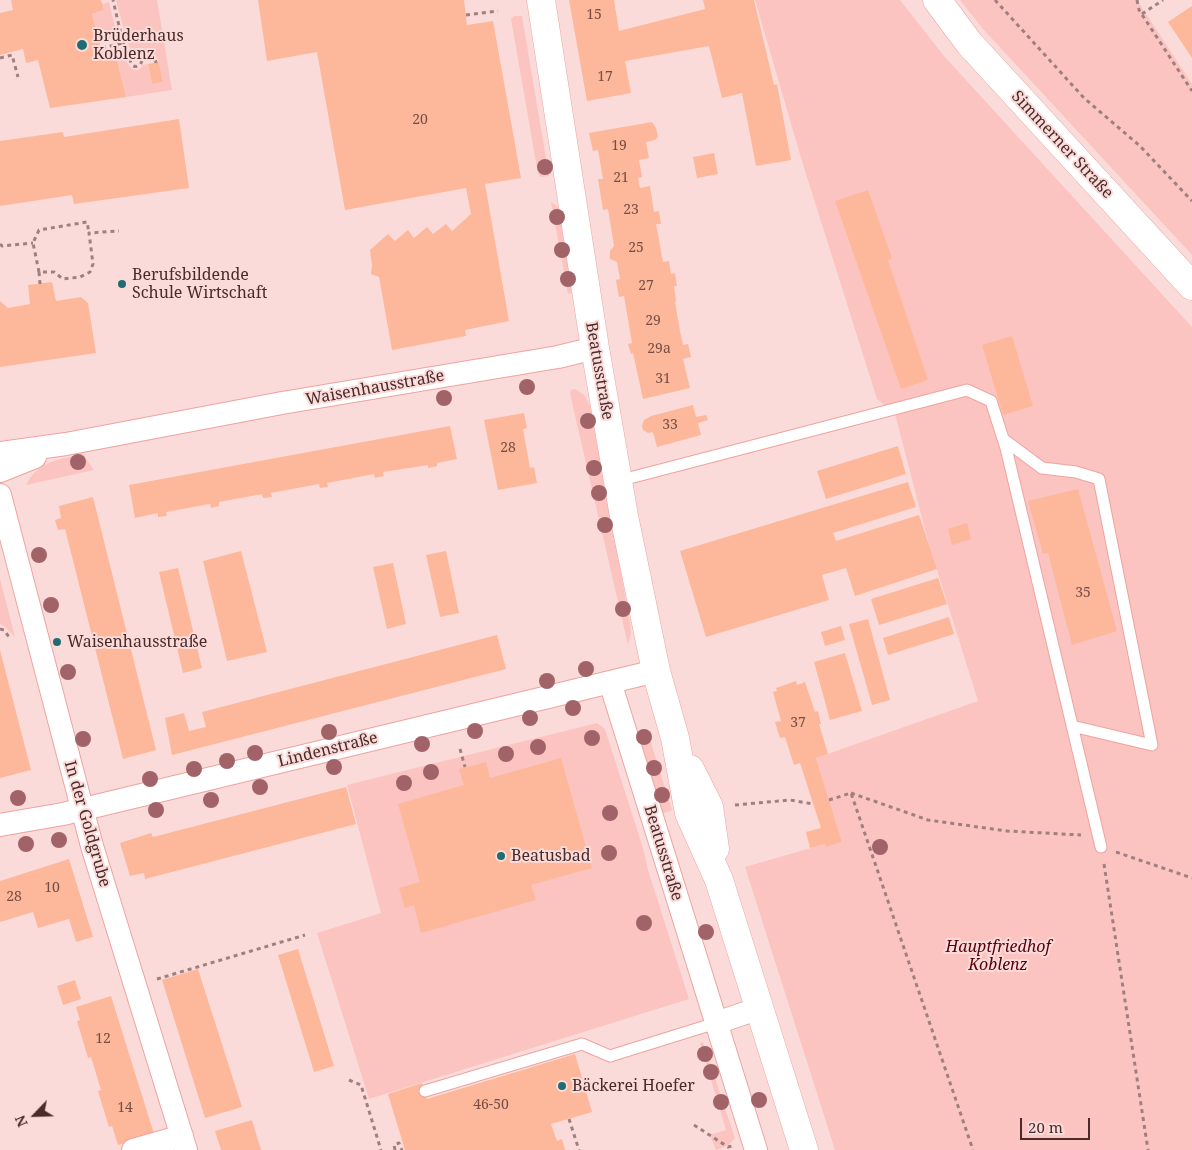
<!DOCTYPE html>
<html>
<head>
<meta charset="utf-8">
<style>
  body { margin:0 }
  #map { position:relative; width:1192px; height:1150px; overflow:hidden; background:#fbdbd9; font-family:"Noto Serif",serif }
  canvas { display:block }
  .north { position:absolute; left:10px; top:1090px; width:50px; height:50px; -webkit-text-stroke:4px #fbdbd9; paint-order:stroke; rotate:246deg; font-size:14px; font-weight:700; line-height:20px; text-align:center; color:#492b2a }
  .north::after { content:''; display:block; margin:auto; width:18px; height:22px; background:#492b2a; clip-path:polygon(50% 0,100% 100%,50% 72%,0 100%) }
  .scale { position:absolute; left:1020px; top:1118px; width:70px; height:22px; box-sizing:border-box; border:2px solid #492b2a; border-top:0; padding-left:6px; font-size:15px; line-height:18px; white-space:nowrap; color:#492b2a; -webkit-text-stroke:4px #fbdbd9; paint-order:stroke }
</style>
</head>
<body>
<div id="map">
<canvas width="1192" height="1150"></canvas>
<div class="north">N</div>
<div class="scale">20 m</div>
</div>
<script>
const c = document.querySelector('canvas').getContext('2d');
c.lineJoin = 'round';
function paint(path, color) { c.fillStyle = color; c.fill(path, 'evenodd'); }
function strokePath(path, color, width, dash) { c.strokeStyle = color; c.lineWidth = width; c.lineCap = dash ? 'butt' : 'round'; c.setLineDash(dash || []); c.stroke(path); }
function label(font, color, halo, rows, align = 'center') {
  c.font = font + ' "Noto Serif",serif'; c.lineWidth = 4; c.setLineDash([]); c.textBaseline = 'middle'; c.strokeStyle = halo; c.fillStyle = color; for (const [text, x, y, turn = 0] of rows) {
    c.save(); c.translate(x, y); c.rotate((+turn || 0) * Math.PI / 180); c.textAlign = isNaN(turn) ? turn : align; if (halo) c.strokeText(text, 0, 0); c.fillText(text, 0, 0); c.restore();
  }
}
const green = new Path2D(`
  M116 0H157L172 90 126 97 114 49 121 48C124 56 133 81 143 65L148 64 152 84 163 82 159 62 156 56 143 57 140 53 136 51 132 53 127 41Z
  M755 0H900L944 56 1192 327V1150H835L745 867 825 844 826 847 842 842 816 758 978 701 928 541 895 414 877 399 801 158Z
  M960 0H1137L1192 84V255L983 29Z
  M109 2 117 36 99 40 92 14 104 10 102 4Z
  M514 16H522L549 176 541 177 538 174 511 19Z
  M551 202 557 206 561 212 572 293 568 294Z
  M575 389 584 395 590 406 630 623 631 633 628 645 570 394 571 390Z
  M83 454 94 470 26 485C39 460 58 460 83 454Z
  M0 579 15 637 5 627 0 624Z
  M597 723 605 729 643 848 648 870 689 999 369 1099 317 933 381 913 347 785Z
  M647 730 672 810 661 814 636 733Z
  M703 1042 735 1138 729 1145 716 1150 710 1135 726 1130 700 1043Z`);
const building = new Path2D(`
  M11 0H101L104 10 92 14 102 52 114 49 126 97 50 108 38 60 26 63 23 49 0 55V13L13 10Z
  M258 0H464L467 25 493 21 521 178 485 184 509 321 465 330 466 336 392 350 379 277 371 274 372 265 370 250 388 234 395 241 408 230 414 238 427 227 433 234 446 224 452 231 471 214 466 188 345 210 317 52 267 61Z
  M569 0H614L619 31 705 9 703 0H754L774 85 777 84 791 160 756 166 742 93 722 98 709 46 625 61 631 93 587 101Z
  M1192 6V58L1168 22Z
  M159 62 163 82 152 84 148 64Z
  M179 119 189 188 74 204 72 195 0 206V141L63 132 64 137Z
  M652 122 656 128 658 137 655 140 646 142 649 158 639 160 642 177 638 178 640 188 650 186 654 212 659 211 661 224H656L663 262 669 261 671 274 675 273 677 286H674L676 301 675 302 680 331 683 345 688 344 691 357 683 359 690 388 643 399 633 353 631 354 628 344 632 343 624 296 619 297 616 280 620 279 617 262 610 259V251L614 246 608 209 603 210 598 179H603L598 150 593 151 589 133Z
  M714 153 718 174 697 178 693 157Z
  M868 190 892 258 888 260 928 380 901 389 835 201Z
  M52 282 56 301 81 297 88 303 96 353 0 367V301L8 308 30 304 28 285Z
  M1012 336 1033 406 1003 415 982 345Z
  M693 405 696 417 706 415 708 420 698 423 701 435 657 447 653 432 648 433 643 430 642 426 644 420 651 416Z
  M524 413 527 428 523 429 530 468 534 467 537 483 498 490 484 420Z
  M450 426 457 459 437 463V466L428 468V465L383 472 384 476 375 478 374 474 327 483 328 487 320 488 319 484 271 493 272 497 263 498 262 494 219 502V506L211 508 210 504 166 512 167 516 158 517V513L135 518 129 485Z
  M898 446 906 474 826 499 817 471Z
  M908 482 916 507 833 533 836 541 919 515 937 569 855 596 846 568 822 575 829 600 706 637 680 551Z
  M1078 489 1117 631 1072 645 1048 553 1043 554 1028 501Z
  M93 497 156 750 123 759 65 529 58 530 55 520 61 518 59 506Z
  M967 523 971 539 952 545 948 529Z
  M241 551 267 652 227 661 203 561Z
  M446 551 459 613 440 617 426 555Z
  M393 563 406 624 387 629 373 567Z
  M178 568 202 668 183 673 159 572Z
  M938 578 947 604 879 625 871 599Z
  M949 617 954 634 888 655 883 638Z
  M868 619 890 700 872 705 849 624Z
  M841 626 845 640 825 646 821 632Z
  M497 635 506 669 172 755 165 718 184 713 189 731 206 727 202 712Z
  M0 650 31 770 0 778Z
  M845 653 862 711 830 720 814 662Z
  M796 681 797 685 805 682 815 712 818 711 821 724H819L828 754 816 758 842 842 826 847 825 844 810 848 806 832 821 828 800 763 794 765 785 737 780 738 775 722 781 721 773 692 777 691 776 688Z
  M561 758 592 868 531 885 536 900 421 933 414 905 405 908 399 888 420 882 398 804 464 785 459 769 486 762 490 778Z
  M346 787 356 824 145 879 144 873 130 876 120 843 151 833 153 837Z
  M69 859 93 937 76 942 69 919 38 928 33 912 0 922V881Z
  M298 949 334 1066 314 1072 278 955Z
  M198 969 242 1107 205 1118 162 980Z
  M75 980 81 999 63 1005 57 986Z
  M111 996 154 1134 118 1145 112 1126 109 1127 98 1091 101 1090 91 1057 88 1058 77 1021 80 1020 76 1007Z
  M575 1054 592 1112 551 1124 557 1141 562 1139 565 1150H405L388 1094 422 1083 427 1099Z
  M252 1120 261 1150H221L215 1131Z`);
const path = new Path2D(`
  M995 0 1084 98 1140 146 1192 201
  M1137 0 1139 10 1192 91
  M1142 14 1163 0
  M466 15 498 11
  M123 43 131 60
  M102 48 123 43 113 0
  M130.5 61a5.5 5.5 0 1 1 11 0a5.5 5.5 0 1 1-11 0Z
  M0 58 12 55 18 77
  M141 59 155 58 156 63
  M0 244 2 246 33 243
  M39 272 33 243 39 230 87 222 89 233
  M40 284 39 272H54L63 279 80 277 90 272 93 264 89 233 119 231
  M0 629 4 630 9 637
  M460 749 465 767
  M851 793 928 820 1007 831 1081 835
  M829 800 851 793 973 1150
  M735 805 790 800 813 804
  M1116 852 1192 878
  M1104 864 1148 1150
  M157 979 305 935
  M349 1080 361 1085 381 1150
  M569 1119 579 1150
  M694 1125 728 1147 732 1146
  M395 1150 394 1145 399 1143 402 1150`);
const service = new Path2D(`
  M1003 439 1042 468 1076 472 1099 479 1152 745 1072 726
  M618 481 967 390 991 401 1006 448 1101 847
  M425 1091 582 1044 610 1056 716 1023`);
const minor = new Path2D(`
  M0 453 66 444 282 403 558 357 595 348
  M0 471 35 457
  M0 495 92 846 186 1150
  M610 682 756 1150
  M0 825 63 814 656 671
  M716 1023 760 1008
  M133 1150 182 1136`);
const tertiary = new Path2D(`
  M541 0 595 348 624 516 656 671 675 738 689 813 719 880 804 1150
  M937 0 969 43 1192 286
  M690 769 709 807 715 849`);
const trees = [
  [545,167],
  [557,217],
  [562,250],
  [568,279],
  [527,387],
  [444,398],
  [588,421],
  [78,462],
  [594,468],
  [599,493],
  [605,525],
  [39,555],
  [51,605],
  [623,609],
  [586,669],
  [68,672],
  [547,681],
  [573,708],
  [530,718],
  [475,731],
  [329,732],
  [644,737],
  [592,738],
  [83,739],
  [422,744],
  [538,747],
  [255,753],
  [506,754],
  [227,761],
  [334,767],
  [654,768],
  [194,769],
  [431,772],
  [150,779],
  [404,783],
  [260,787],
  [662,795],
  [18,798],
  [211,800],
  [156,810],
  [610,813],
  [59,840],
  [26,844],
  [880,847],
  [609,853],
  [644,923],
  [706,932],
  [705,1054],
  [711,1072],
  [759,1100],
  [721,1102]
];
const markers = [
  [82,45,6,"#216c72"],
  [122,284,5,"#216c72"],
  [57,642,5,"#216c72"],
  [501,856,5,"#216c72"],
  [562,1086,5,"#216c72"]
];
const numberNames = [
  ["15",594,15],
  ["17",605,77],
  ["20",420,120],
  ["19",619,146],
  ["21",621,178],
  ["23",631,210],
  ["25",636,248],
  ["27",646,286],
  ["29",653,321],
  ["29a",659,349],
  ["31",663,379],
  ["33",670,425],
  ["28",508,448],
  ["35",1083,593],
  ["37",798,723],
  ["10",52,888],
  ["28",14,897],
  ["12",103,1039],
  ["46-50",491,1105],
  ["14",125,1108]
];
const poiNames = [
  ["Brüderhaus",93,36],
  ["Koblenz",93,54],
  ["Berufsbildende",132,275],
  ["Schule Wirtschaft",132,293],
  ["Waisenhausstraße",67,642],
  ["Beatusbad",511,856],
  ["Bäckerei Hoefer",572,1086]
];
const streetNames = [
  ["Simmerner Straße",1062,145,47],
  ["Beatusstraße",599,371,80],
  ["Waisenhausstraße",375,388,-10],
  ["Lindenstraße",328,750,-14],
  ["In der Goldgrube",87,824,74],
  ["Beatusstraße",663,853,73]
];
const parkNames = [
  ["Hauptfriedhof",998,947],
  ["Koblenz",998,965]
];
paint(green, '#fbc4c0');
paint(building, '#fdb89b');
strokePath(service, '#eea39f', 13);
strokePath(minor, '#eea39f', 24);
strokePath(tertiary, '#eea39f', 29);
strokePath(path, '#9f807f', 3, [4, 4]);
strokePath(service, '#fff', 11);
strokePath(minor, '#fff', 22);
strokePath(tertiary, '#fff', 28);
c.fillStyle = '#a16368';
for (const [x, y] of trees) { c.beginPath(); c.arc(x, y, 8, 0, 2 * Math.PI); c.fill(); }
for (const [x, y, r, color] of markers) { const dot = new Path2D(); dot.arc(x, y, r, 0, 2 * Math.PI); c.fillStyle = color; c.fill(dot); strokePath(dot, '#fbdbd9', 2); }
label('14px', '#764e46', null, numberNames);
label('16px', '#492b2a', '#fbdbd9', poiNames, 'left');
label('16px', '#492b2a', '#fbdbd9', streetNames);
label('italic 16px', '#57010c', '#fbdbd9', parkNames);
</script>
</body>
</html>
